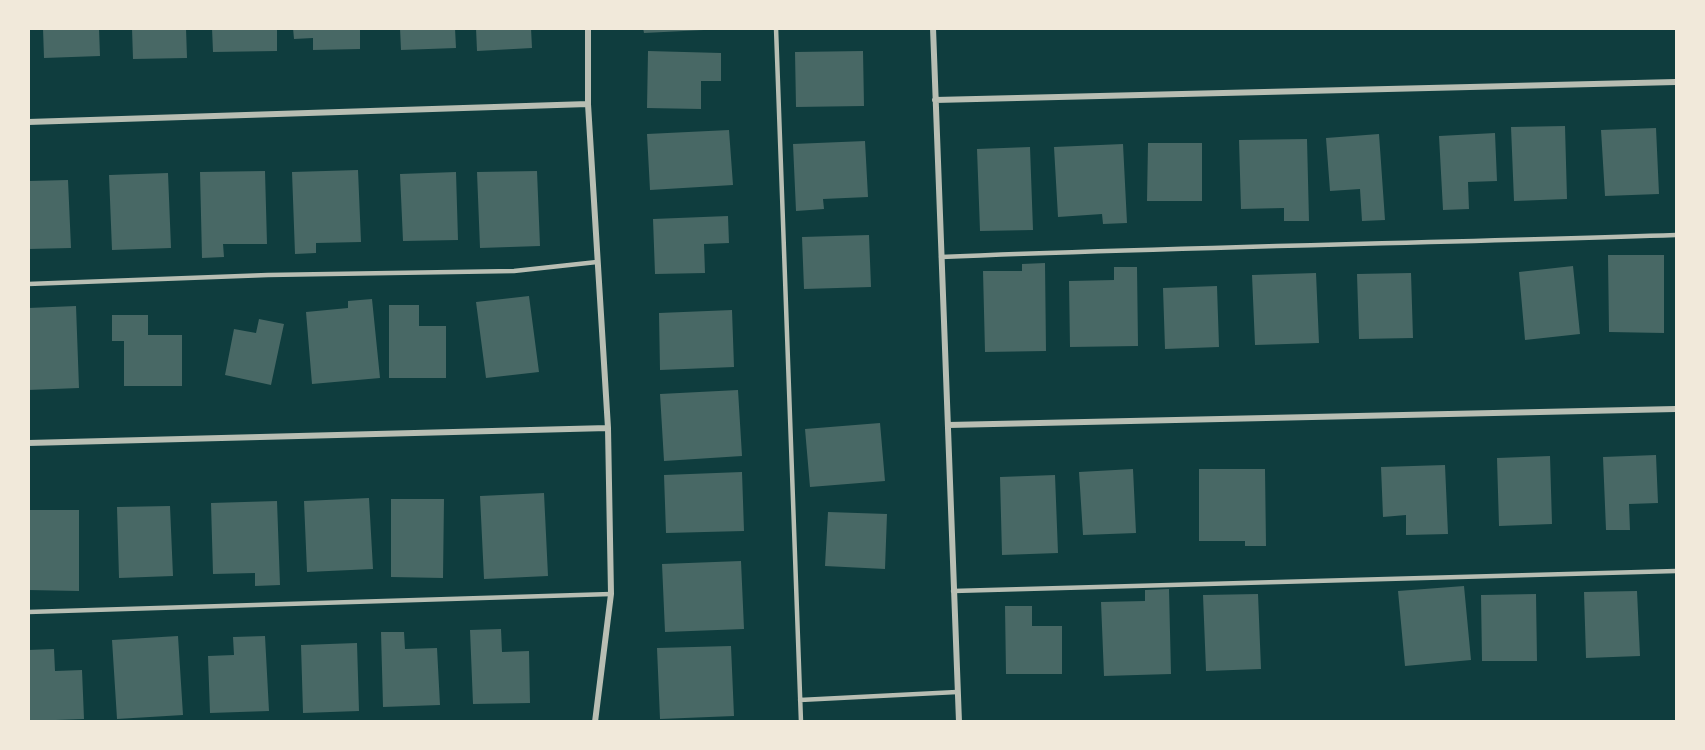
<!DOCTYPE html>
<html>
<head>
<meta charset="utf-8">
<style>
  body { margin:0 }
  #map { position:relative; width:1705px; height:750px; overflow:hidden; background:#0f3d3e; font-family:"Space Grotesk",sans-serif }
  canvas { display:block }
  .frame { position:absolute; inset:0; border:30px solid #f1e9da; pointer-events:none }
</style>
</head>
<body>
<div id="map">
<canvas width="1705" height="750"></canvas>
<div class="frame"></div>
</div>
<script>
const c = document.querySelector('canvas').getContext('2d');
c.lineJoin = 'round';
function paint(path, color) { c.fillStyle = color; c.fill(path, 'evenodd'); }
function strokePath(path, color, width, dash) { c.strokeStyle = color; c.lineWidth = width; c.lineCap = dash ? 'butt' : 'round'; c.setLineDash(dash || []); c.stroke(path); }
const building = new Path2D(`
  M43 28H99L100 56 44 58Z
  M132 28H186L187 58 133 59Z
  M212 28H277V51L213 52Z
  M293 28H360V49L313 50V38L294 39Z
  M400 28H455L456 48 401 50Z
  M476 28H531L532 48 477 51Z
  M643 28H704V30L644 33Z
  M648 51 721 53V81H701V109L647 108Z
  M863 51 864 106 796 107 795 52Z
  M1565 126 1567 199 1514 201 1511 127Z
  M1656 128 1659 194 1605 196 1601 130Z
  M729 130 733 185 650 190 647 134Z
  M1495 133 1497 181 1468 182 1469 209 1443 210 1439 136Z
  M1379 134 1385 220 1362 221 1360 189 1330 191 1326 138Z
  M1307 139 1309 221H1284V208L1241 209 1239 140Z
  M865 141 868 197 823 199 824 209 796 211 793 144Z
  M1148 143H1202V201H1147Z
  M1123 144 1127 223 1103 224 1102 214 1058 217 1054 147Z
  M1030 147 1033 230 980 231 977 149Z
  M358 170 361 242 316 243V253L295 254 292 172Z
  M265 171 267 244H223L224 257 202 258 200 172Z
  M537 171 540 246 480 248 477 172Z
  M456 172 458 240 403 241 400 174Z
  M168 173 171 248 112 250 109 175Z
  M68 180 71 248 28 249V181Z
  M728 216 729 243 704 244 705 273 655 274 653 219Z
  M869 235 871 287 804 289 802 237Z
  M1608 255H1664V333L1609 332Z
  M1045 263 1046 351 985 352 983 271H1022V264Z
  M1573 266 1580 334 1525 340 1519 272Z
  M1114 267H1137L1138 346 1070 347 1069 281 1114 280Z
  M1316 273 1319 343 1255 345 1252 275Z
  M1411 273 1413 338 1359 339 1357 274Z
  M1217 286 1219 347 1165 349 1163 288Z
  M529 296 539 372 486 378 476 302Z
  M372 299 380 378 312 384 306 312 348 308V301Z
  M389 305H419V326H446V378H389Z
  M76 306 79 388 28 390V308Z
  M732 310 734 367 660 370 659 313Z
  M112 315H148V335H182V386H124V341H112Z
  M259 319 284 324 271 385 225 375 234 329 256 333Z
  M738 390 742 456 664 461 660 394Z
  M880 423 885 481 810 487 805 429Z
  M1656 455 1658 503 1629 504 1630 530H1606L1603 457Z
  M1550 456 1552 524 1499 526 1497 458Z
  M1445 465 1448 534 1406 535V515L1383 517 1381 467Z
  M1133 469 1136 533 1083 535 1079 472Z
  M1199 469H1265L1266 546H1245V541H1199Z
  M742 472 744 531 666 533 664 475Z
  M1055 475 1058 553 1002 555 1000 477Z
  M544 493 548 576 484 579 480 496Z
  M369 498 373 569 307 572 304 501Z
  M391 499H444L443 578 391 577Z
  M277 501 280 585 255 586V573L213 574 211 503Z
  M170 506 173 576 119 578 117 507Z
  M28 510H79V591L28 590Z
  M828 512 887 514 885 569 825 566Z
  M741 561 744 629 665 632 662 564Z
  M1464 586 1471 660 1405 666 1398 591Z
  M1169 589 1171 674 1104 676 1101 602 1145 601V590Z
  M1637 591 1640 656 1586 658 1584 592Z
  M1258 594 1261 669 1206 671 1203 595Z
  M1536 594 1537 661H1482L1481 595Z
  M1005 606H1032V626H1062V674H1006Z
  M501 629 502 652 529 651 530 703 473 704 470 630Z
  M381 632H404L405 649 437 648 440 705 383 707Z
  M178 636 183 715 117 719 112 640Z
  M265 636 269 711 210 713 208 656 234 655 233 637Z
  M357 643 359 711 303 713 301 645Z
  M731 646 734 716 660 719 657 648Z
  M54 649 55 671 82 670 84 719 28 721V650Z`);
const service = new Path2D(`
  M776 28 801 722
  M941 257C1186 247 1431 243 1676 235
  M28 284 268 275 514 271 597 262
  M953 591 1676 571
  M28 612 611 594
  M800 700 957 692`);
const minor = new Path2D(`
  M588 28V104L608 428 611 594 595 722
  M933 28 959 722
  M935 100 1676 82
  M28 122 588 104
  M948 425 1676 409
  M28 443 608 428`);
paint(building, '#486865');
strokePath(service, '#b8beb3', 4.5);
strokePath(minor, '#b8beb3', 6);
</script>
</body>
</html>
